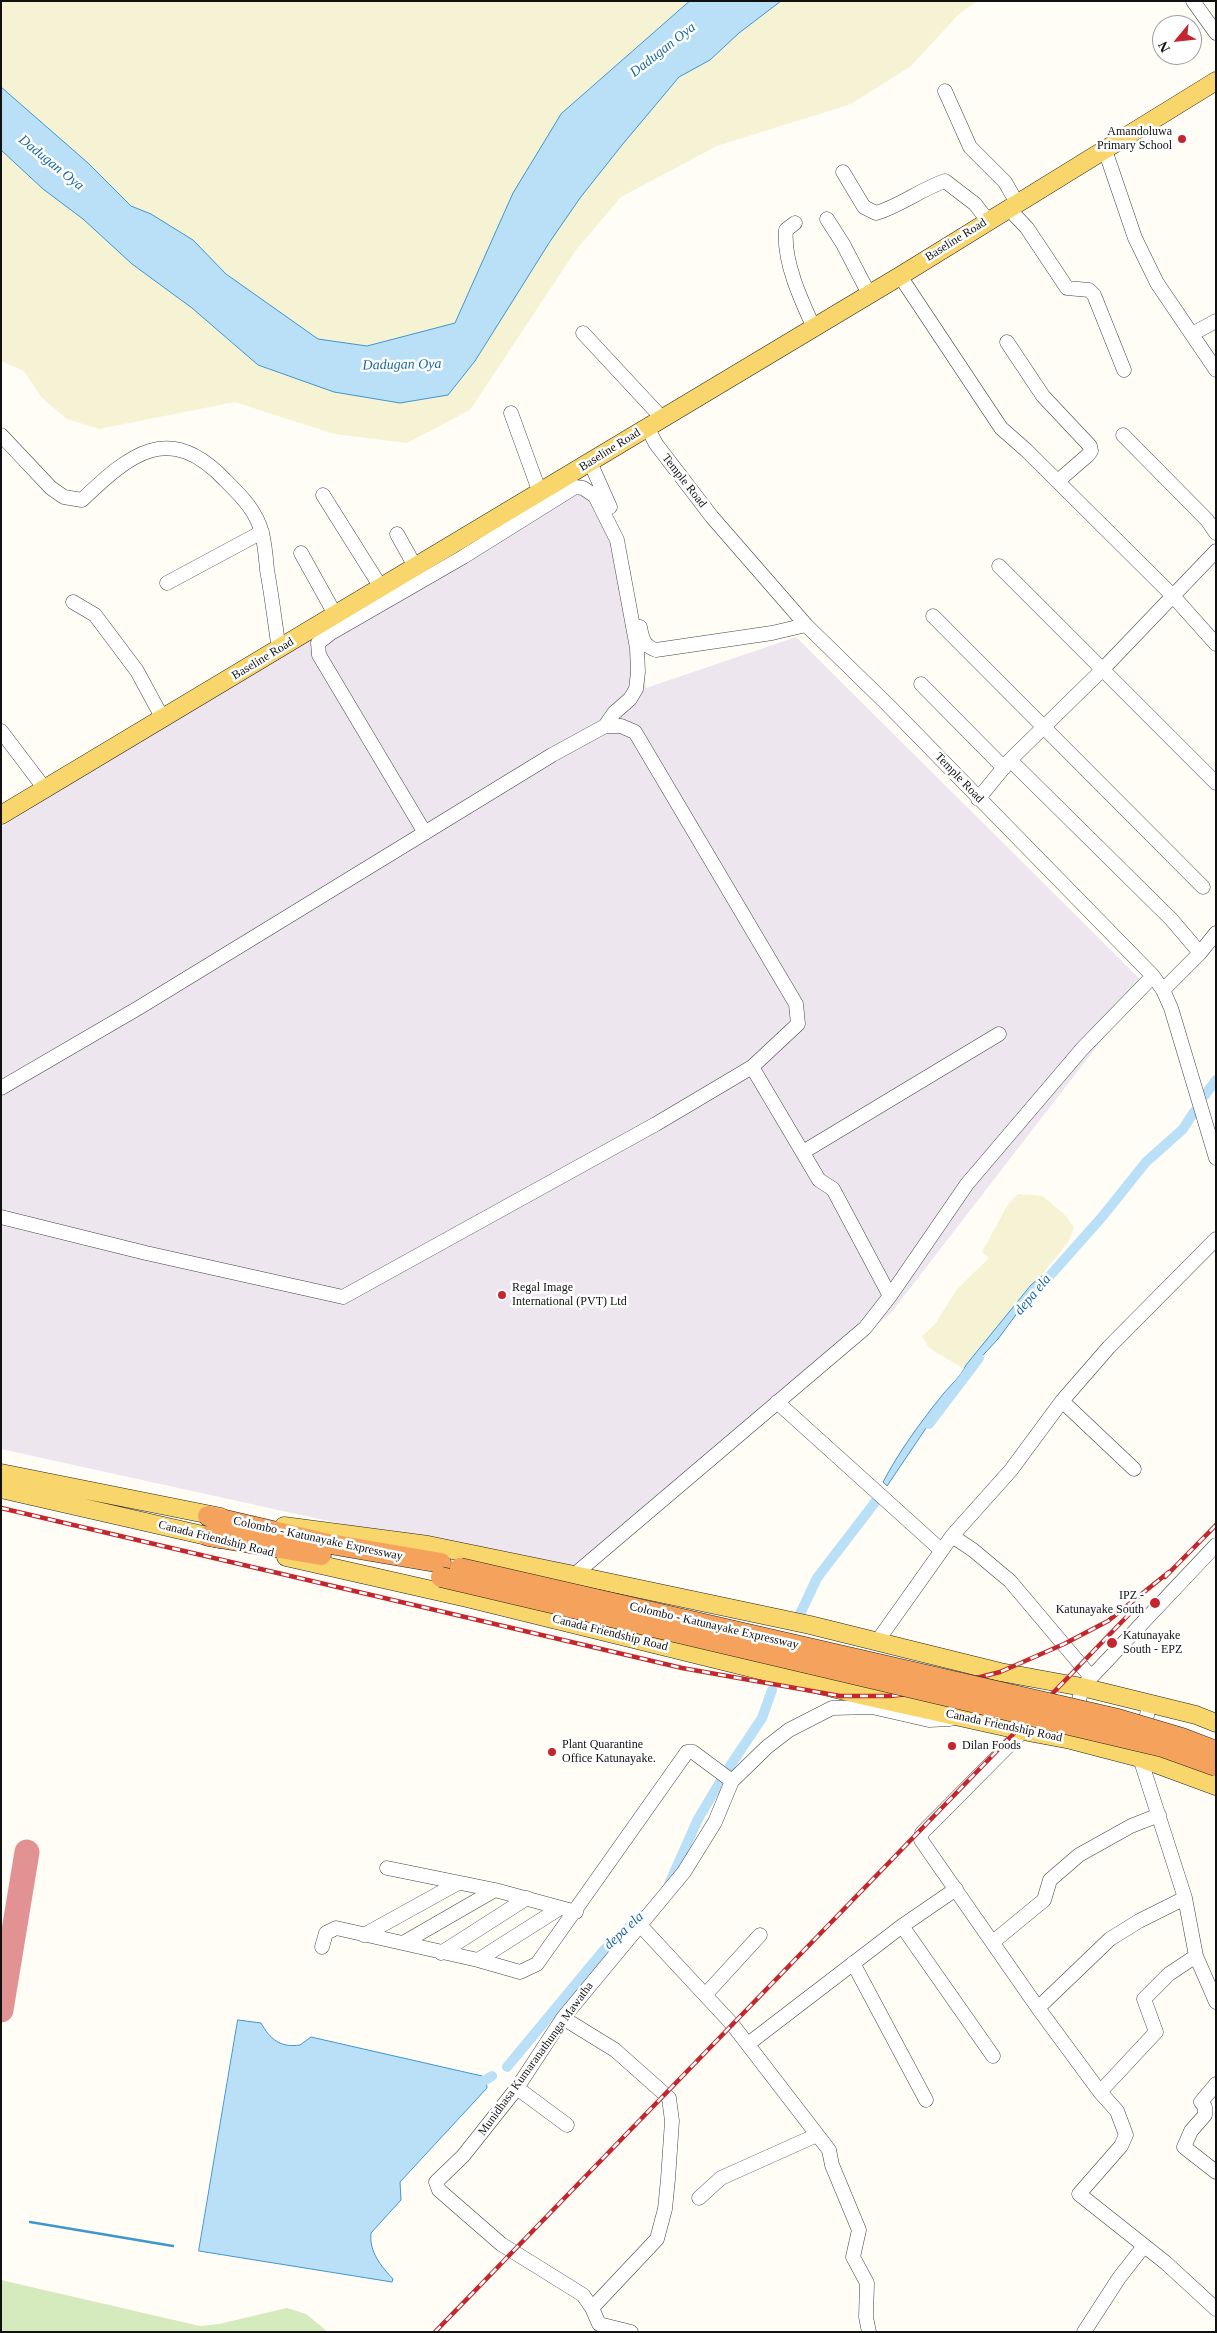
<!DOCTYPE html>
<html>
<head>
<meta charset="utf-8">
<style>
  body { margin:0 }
  #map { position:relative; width:1217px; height:2333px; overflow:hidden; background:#fffdf5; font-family:Georgia,serif }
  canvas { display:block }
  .frame { position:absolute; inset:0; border:2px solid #111; pointer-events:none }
  .north { position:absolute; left:1152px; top:15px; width:50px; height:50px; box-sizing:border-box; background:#fff; border:1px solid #a0a0a0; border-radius:50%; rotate:242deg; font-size:14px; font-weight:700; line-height:20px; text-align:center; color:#111 }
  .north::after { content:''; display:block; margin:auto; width:18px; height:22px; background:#c4262e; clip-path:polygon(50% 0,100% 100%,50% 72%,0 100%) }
</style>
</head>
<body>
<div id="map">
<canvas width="1217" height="2333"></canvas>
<div class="frame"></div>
<div class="north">N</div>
</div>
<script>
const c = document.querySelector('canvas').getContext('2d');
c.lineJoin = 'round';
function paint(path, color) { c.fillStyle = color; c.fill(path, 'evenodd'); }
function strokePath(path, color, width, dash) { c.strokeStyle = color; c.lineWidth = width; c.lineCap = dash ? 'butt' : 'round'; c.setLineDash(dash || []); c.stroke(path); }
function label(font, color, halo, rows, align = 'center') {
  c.font = font + ' Georgia,serif'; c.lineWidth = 5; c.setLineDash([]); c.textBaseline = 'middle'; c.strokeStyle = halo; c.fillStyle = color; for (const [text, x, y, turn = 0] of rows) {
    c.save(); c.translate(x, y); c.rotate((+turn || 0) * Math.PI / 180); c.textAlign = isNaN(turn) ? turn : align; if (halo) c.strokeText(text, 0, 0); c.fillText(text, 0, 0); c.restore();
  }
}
const industrial = new Path2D(`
  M577 470 619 548 646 688 796 637 1145 984 890 1314 574 1575 1 1449V827Z`);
const farmland = new Path2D(`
  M1 1H978L959 14 911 66 851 104 717 146 621 197 576 250 470 410 407 443 334 434 235 402 99 429 67 419 42 398 24 371 1 361Z
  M1018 1194 1043 1196 1066 1216 1074 1227 1069 1241 1040 1277 1031 1285 964 1369 929 1348 922 1336 935 1324 957 1289 989 1258 982 1252 1008 1204Z`);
const green = new Path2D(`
  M1 2280 200 2326 219 2324 287 2308 306 2314 328 2332H1Z`);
const water = new Path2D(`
  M690 1H781L739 33 710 60 679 77 622 145 580 198 549 243 475 361 448 395 400 403 334 392 258 365 192 308 132 264 83 219 43 189 1 150V87L88 163 131 206 151 214 193 240 226 274 318 339 367 346 455 323 513 193 561 114Z
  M1046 1275 1031 1299 1018 1312 998 1339 972 1367 965 1378 951 1391 887 1486 883 1482C899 1452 919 1424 940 1398 948 1387 961 1377 966 1365L1031 1285 1040 1277Z
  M238 2020 261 2023C270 2039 280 2048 300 2045L311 2037 482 2076 486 2079 487 2088 400 2182 401 2200 371 2233C369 2252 381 2266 393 2279L392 2282 199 2251Z`);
const stream = new Path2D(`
  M30 2222 173 2246`);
const canal = new Path2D(`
  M1205 1095 1216 1080
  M1031 1297 1102 1217 1146 1162 1183 1129 1194 1112
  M929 1424 979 1358
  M800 1614 817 1578 876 1501
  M728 1769 762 1718 772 1690
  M669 1884 698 1819 720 1782
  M507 2067 604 1950 642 1915
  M475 2086 492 2076`);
const taxiway = new Path2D(`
  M1 2010 27 1852`);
const minor = new Path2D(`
  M1193 1 1216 33
  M945 91 970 147 1005 182 1017 203
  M1105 150 1135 238 1157 283 1216 370
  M843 172 864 207 876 213C900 206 921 189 945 181L975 204 988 221
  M1008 208 1027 228 1067 288 1089 290 1094 295 1124 370
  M827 219 843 244 869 294
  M795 223 786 230C783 261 801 300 814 328
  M900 276 1001 428 1026 450 1173 596 1216 644
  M583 333 662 418
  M1192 334 1216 321
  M1007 342 1043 396 1090 446 1091 451 1088 455 1058 481
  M511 413 540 493
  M647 427 656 444 712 517 806 625 888 705 1153 976 1163 990 1171 1008 1216 1158
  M1 435 51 488 64 497 82 500C130 454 169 421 225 480 241 496 256 510 262 533 265 545 266 558 267 570 272 597 275 623 279 650
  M1123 435 1207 520 1216 533
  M590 462 610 507
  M323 495 382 589
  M397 534 416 568
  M301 553 336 616
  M999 566 1216 783
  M167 583 262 532
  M73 602 95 615 137 671 163 719
  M933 616 1203 887
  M640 627C642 639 644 646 656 650L772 633 806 625
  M921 684 1004 768
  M1 731 45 789
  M1010 760 1171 919 1200 953
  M978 799 1010 760 1101 671 1216 551
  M425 833 319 655 318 643 331 633 463 557 575 487 583 488 595 496 617 540 637 648 638 672 636 689 630 699 614 713 605 726
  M1163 990 1200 953 1216 933
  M752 1067 819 1180 833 1189 890 1296
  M1 1088 140 1007 552 755 605 726H621L635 732 796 1004 798 1024 752 1067 656 1124 343 1297 146 1253 1 1217
  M803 1152 999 1034
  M1062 1401 1134 1469
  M777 1402 941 1550
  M952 1536 973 1550 1010 1581 1091 1677
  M574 1575 865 1328 890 1296 967 1184 1082 1049 1153 976
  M876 1643 952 1536 1011 1470 1062 1401 1109 1347 1216 1239
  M1149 1703 1140 1758 1185 1898 1196 1956 1216 2002
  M1075 1718 1082 1687 1216 1545
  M1023 1731 922 1833 921 1840 1038 2008 1100 2092 1117 2111 1126 2135 1121 2146 1079 2194 1166 2263 1216 2309
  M387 1868 495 1890 576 1912
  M639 1924 732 2024 829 2150 832 2165 859 2230 853 2257 867 2283 866 2317 869 2332
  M902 1926 993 2056
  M364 1935 458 1883
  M993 1942 1044 1900 1050 1880 1079 1855 1131 1826 1159 1815
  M403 1943 495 1890
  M322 1947 326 1933 336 1928 478 1960 520 1972 537 1964 687 1752H693L732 1781
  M441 1953 527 1898
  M478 1960 560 1908
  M853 1963 926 2100
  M706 1994 760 1935
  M1038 2008 1110 1939 1139 1921 1185 1898
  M563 2018 615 2050 669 2098 672 2121 668 2179 665 2209 657 2239 592 2308
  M748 2044 902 1926 956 1889
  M1216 2084 1201 2102 1205 2107V2115L1191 2131 1184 2147 1216 2172
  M517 2088 567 2125
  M1100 2092 1156 2032 1144 1999 1169 1974 1196 1956
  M699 2198 721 2178 817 2135
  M631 2332 599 2324 592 2308 583 2295 501 2244 439 2190 436 2182 463 2156 517 2088 563 2018 684 1872 715 1822 732 1781 767 1747 789 1730 832 1708 872 1707 929 1720 950 1719
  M1084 2332 1119 2278 1144 2246`);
const major = new Path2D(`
  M1 815 900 276 1216 81
  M1 1473 221 1517
  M1 1489 220 1539
  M284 1526 428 1545 574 1575 810 1625 1000 1672 1082 1687 1196 1715 1216 1723
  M286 1557 467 1598 865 1696 1023 1731 1071 1740 1140 1758 1216 1786`);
const highway = new Path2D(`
  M208 1516 324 1543 441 1563
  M208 1536 321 1555`);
const rail = new Path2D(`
  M1 1508 682 1668 840 1696H890L917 1693 1000 1672 1064 1644 1108 1621 1169 1572
  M1165 1577 1216 1525
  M435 2332 1139 1604`);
const highwayBridge = new Path2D(`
  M460 1568 1118 1719 1182 1738 1216 1751
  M441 1577 1163 1747 1216 1766`);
const markers = [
  [1182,139,5,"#c4262e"],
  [502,1295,5,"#c4262e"],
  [1155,1603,6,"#c4262e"],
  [1112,1643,6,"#c4262e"],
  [952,1746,5,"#c4262e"],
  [552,1752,5,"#c4262e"]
];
const poiNames = [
  ["Amandoluwa",1172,132,"right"],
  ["Primary School",1172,146,"right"],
  ["Regal Image",512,1288],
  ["International (PVT) Ltd",512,1302],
  ["IPZ -",1144,1596,"right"],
  ["Katunayake South",1144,1610,"right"],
  ["Katunayake",1123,1636],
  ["South - EPZ",1123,1650],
  ["Plant Quarantine",562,1745],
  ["Office Katunayake.",562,1759],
  ["Dilan Foods",962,1746]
];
const streetNames = [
  ["Baseline Road",956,240,-32],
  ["Baseline Road",610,450,-32],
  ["Temple Road",684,481,52],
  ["Baseline Road",263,659,-31],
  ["Temple Road",959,778,46],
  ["Canada Friendship Road",216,1539,14],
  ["Colombo - Katunayake Expressway",318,1539,12],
  ["Colombo - Katunayake Expressway",714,1626,13],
  ["Canada Friendship Road",610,1633,14],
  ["Canada Friendship Road",1004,1726,12],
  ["Munidhasa Kumaranathunga Mawatha",536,2059,-54]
];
const waterNames = [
  ["Dadugan Oya",663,50,-38],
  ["Dadugan Oya",51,163,39],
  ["Dadugan Oya",402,365,-1],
  ["depa ela",1033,1295,-50],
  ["depa ela",624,1931,-43]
];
paint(industrial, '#eee6ef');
paint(farmland, '#f6f3d4');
paint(green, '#d5ebbd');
paint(water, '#b9e0f7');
strokePath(water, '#3f96cf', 1);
strokePath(stream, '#3f96cf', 2.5);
strokePath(canal, '#b9e0f7', 10);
strokePath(taxiway, '#e29292', 25);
strokePath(minor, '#444', 15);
strokePath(major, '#222', 19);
strokePath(highway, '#222', 21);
strokePath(minor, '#fff', 14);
strokePath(major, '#f9d66b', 18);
strokePath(highway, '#f5a25d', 20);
strokePath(rail, '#c4262e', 4.5);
strokePath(rail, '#fff', 2.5, [8]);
strokePath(highwayBridge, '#222', 21, []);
strokePath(highwayBridge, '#f5a25d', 20);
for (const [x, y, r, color] of markers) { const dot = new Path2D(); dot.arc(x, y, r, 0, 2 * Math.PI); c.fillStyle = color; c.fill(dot); strokePath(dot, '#fff', 2); }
label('12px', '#111', '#fff', poiNames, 'left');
label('12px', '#111', '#fff', streetNames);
label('italic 14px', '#1768a6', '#fff', waterNames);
</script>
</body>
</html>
